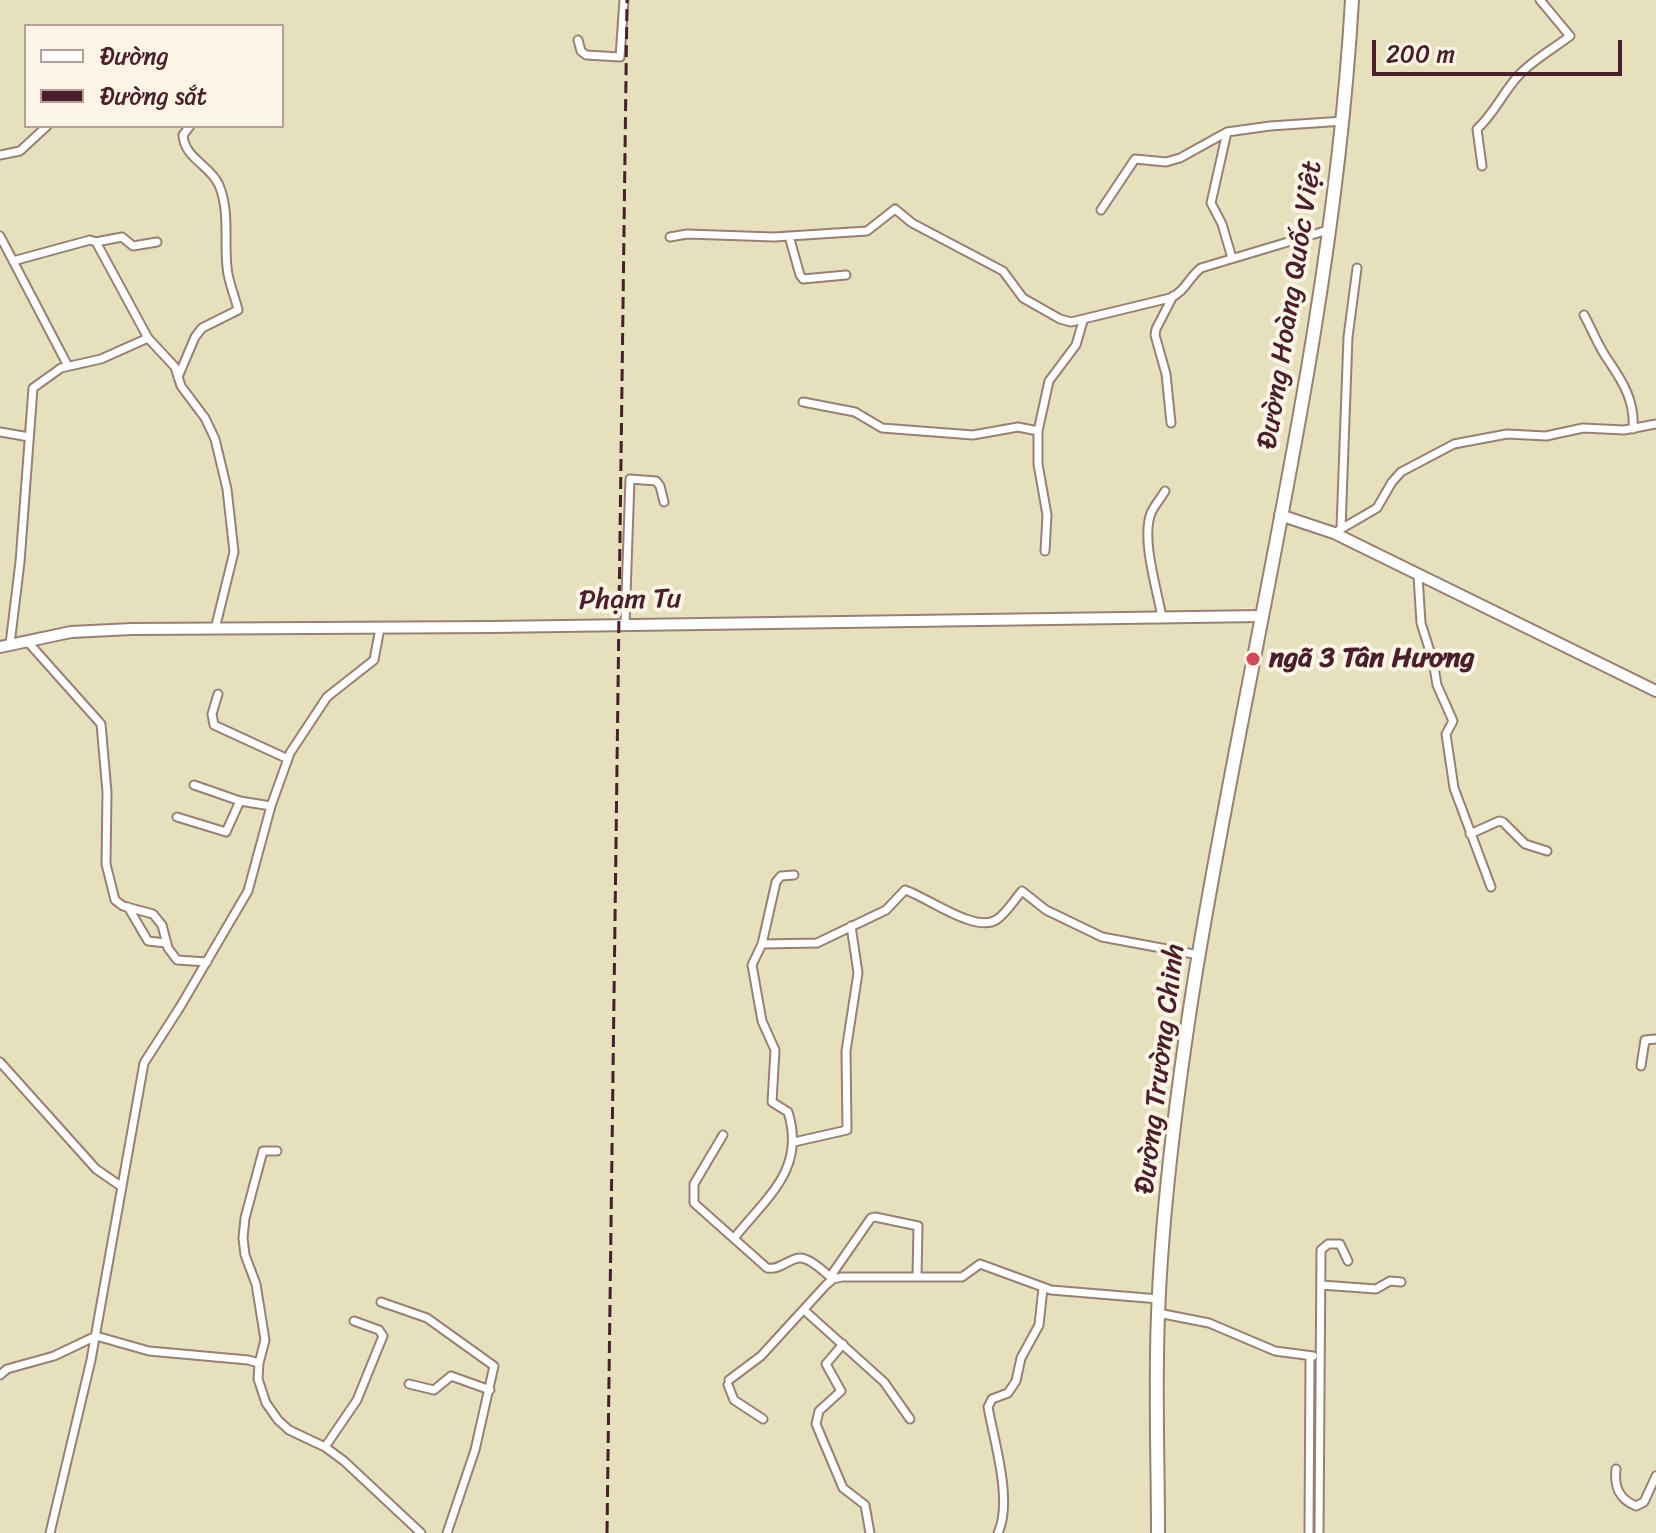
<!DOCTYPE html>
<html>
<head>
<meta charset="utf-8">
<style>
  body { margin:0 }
  #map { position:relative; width:1656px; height:1533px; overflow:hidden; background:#e7e0bd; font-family:Sriracha,sans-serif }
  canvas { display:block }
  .legend { position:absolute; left:24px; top:24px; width:260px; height:104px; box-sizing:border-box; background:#fcf5e5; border:2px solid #b59f9b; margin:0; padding:10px 14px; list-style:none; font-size:24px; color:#4a1f2b }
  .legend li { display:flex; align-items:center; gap:16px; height:40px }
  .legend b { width:40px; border:2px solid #b59f9b }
  .scale { position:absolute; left:1372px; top:40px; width:250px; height:36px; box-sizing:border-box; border:4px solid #4a1f2b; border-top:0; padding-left:10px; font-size:24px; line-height:28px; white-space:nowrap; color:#4a1f2b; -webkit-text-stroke:6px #fcf5e5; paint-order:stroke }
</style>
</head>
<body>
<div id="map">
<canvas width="1656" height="1533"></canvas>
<ul class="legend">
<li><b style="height:10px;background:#fff"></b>Đường</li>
<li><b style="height:10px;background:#4a1f2b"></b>Đường sắt</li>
</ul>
<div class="scale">200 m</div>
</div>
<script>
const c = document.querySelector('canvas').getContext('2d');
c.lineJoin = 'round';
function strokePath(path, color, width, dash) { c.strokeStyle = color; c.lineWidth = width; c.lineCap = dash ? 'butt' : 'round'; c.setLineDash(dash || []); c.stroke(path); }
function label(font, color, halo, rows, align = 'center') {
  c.font = font + ' Sriracha,sans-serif'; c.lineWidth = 8; c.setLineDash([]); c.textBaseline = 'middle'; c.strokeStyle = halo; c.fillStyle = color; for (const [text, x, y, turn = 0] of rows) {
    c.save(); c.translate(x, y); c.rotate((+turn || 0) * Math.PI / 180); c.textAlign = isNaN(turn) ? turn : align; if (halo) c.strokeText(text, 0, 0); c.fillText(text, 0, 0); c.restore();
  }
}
const street = new Path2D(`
  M578 40 581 51 586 55 620 57 624 0
  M1227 132 1211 203 1222 224 1232 258
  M0 155 20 151 47 126
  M1482 166 1477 129C1494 114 1503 92 1519 75 1534 59 1553 49 1570 36L1540 0
  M1101 210 1135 159 1166 162 1180 158 1227 132 1270 126 1344 121
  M0 236 68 366
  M789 236 800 275 803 279 846 275
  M670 237 687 234 774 237 867 231 895 209 912 223 1003 271 1023 298 1060 319 1071 322 1170 298C1185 292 1189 277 1201 268L1328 230
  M96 242 122 237 133 246 157 242
  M13 261 90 240 96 242 148 338 175 367 181 386 205 418 215 439 227 489 234 552 215 629
  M1584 315C1592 329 1598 346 1608 360 1623 382 1635 401 1633 429
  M178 377 195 337 202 328 238 310C235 296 228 282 227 267 224 239 230 212 219 185 210 165 184 158 183 135L190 126
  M803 402 855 412 882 428 973 435 1018 427 1038 431
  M1171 423 1166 374 1155 335 1156 329 1173 296
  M0 432 29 437
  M1341 528 1348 337 1357 268
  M1334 533 1377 508 1392 482 1401 472 1454 444 1507 434 1546 436 1583 428 1624 430 1656 424
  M1045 551 1047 515 1038 464V431L1049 381 1076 345 1083 321
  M1418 576 1421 623 1433 661 1437 685 1453 721 1446 734 1454 788 1491 887
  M1162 617C1157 589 1141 539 1151 513 1154 506 1161 498 1165 491
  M625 624 630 479 656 481 660 486 664 502
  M27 641 101 724 107 792 106 864 115 900 123 906 153 914 162 925 168 948 177 960 207 962
  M10 644 20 562 33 388 61 368 101 359 148 338
  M218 694 212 714 214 725 288 759
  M194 785 240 801 271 806
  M177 817 226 832 240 801
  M1470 834 1499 821 1503 822 1525 844 1547 851
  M128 907 148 941 166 943
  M762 944 817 943 886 910 905 890C927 897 975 933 996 920 1006 914 1014 900 1022 891L1046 910 1102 937 1199 955
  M0 1062 96 1169 122 1187
  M1641 1066 1645 1040 1656 1039
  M723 1135 694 1184V1203L767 1268C782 1271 792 1254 805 1259 815 1262 825 1273 833 1279
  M794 1142 847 1130 846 1051 858 973 851 926
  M735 1237C767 1197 806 1169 788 1112L772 1102 775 1050 762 1021 752 965 762 944 776 882 781 876 794 875
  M830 1277 871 1218 875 1217 918 1226 917 1276
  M1321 1285 1376 1289 1390 1281 1401 1282
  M381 1302 427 1318 494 1366 475 1450 447 1533
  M804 1310 884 1382 910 1419
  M1158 1313 1209 1323 1275 1351 1313 1356
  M843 1344 826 1364 841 1391 819 1411 816 1424 843 1488 865 1505 870 1533
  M259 1363 265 1340 256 1284 245 1255 243 1238 245 1218 263 1151H277
  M0 1375 7 1369 54 1356 96 1336 149 1351 248 1360 259 1363 258 1379 266 1403 278 1420 289 1430 325 1447 344 1461 421 1533
  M729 1380 761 1356 826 1285 833 1279 842 1277H962L980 1264 1051 1290 1159 1299
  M409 1384 434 1390 451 1376 490 1390
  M728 1385 734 1400 763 1419
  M325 1447 357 1400 383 1336 379 1330 354 1321
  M1616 1469C1614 1487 1619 1499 1636 1506L1644 1502 1656 1476
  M50 1533 91 1360 144 1063 180 1007 248 891 271 806 290 753 327 697 374 660 380 628
  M998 1533C1013 1501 994 1441 988 1407L992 1399 1008 1393 1016 1381 1021 1358 1039 1325 1043 1288
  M1309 1533 1310 1356
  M1319 1533 1321 1250 1328 1244H1340L1348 1261`);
const secondary = new Path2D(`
  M1280 515 1334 533 1656 691
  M0 647 71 632 132 629 492 627 1262 616`);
const highway = new Path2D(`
  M1158 1533C1158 1461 1155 1388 1158 1315 1162 1206 1177 1091 1194 983 1247 655 1333 332 1352 0`);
const rail = new Path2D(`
  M607 1533 627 0`);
const markers = [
  [1253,659,8,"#d1495b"]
];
const streetNames = [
  ["Đường Hoàng Quốc Việt",1291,305,-81],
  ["Phạm Tu",630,601,-1],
  ["Đường Trường Chinh",1161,1069,-83]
];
const poiNames = [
  ["ngã 3 Tân Hương",1269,659]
];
strokePath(street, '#988074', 11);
strokePath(secondary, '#988074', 14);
strokePath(highway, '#988074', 16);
strokePath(street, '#fff', 7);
strokePath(secondary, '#fff', 10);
strokePath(highway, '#fff', 12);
strokePath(rail, '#4a1f2b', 3, [12, 6]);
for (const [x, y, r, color] of markers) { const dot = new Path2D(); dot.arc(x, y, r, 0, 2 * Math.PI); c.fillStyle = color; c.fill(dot); strokePath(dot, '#fcf5e5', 3); }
label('28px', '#4a1f2b', '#fcf5e5', streetNames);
label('bold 28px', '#4a1f2b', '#fcf5e5', poiNames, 'left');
</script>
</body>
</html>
